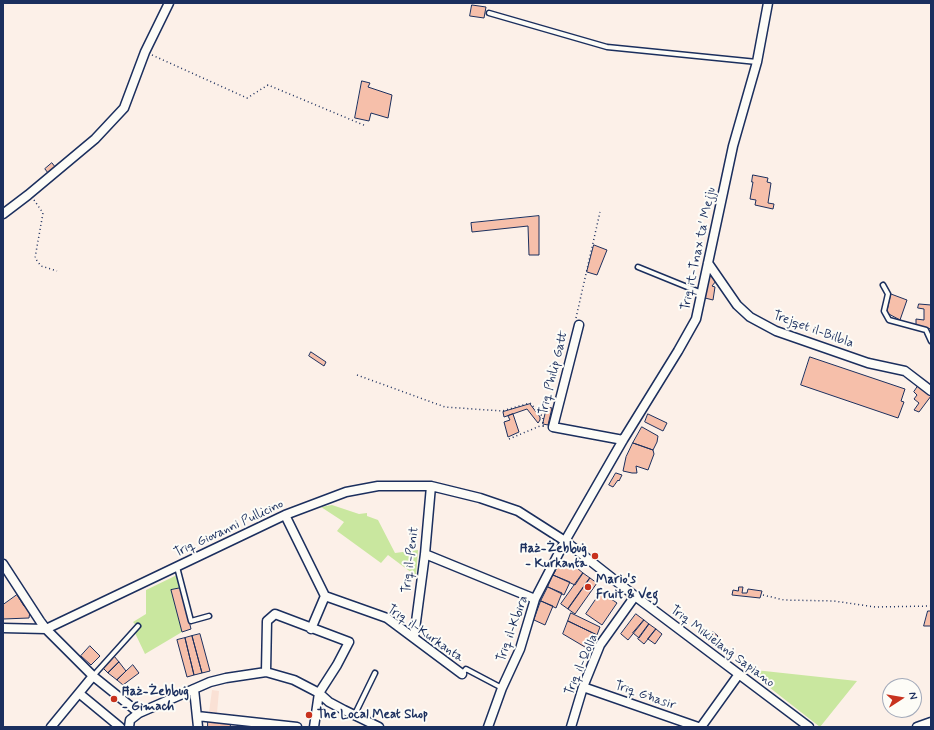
<!DOCTYPE html>
<html>
<head>
<meta charset="utf-8">
<style>
  body { margin:0 }
  #map { position:relative; width:934px; height:730px; overflow:hidden; background:#fcf0e8; font-family:Mynerve,sans-serif }
  canvas { display:block }
  .frame { position:absolute; inset:0; border:4px solid #1b2f5e; pointer-events:none }
  .north { position:absolute; left:882px; top:678px; width:40px; height:40px; box-sizing:border-box; background:#fdfcf7; border:1px solid #a3aaba; border-radius:50%; rotate:78deg; font-size:11px; font-weight:700; line-height:16px; text-align:center; color:#1b2f5e }
  .north::after { content:''; display:block; margin:auto; width:14px; height:18px; background:#c8321e; clip-path:polygon(50% 0,100% 100%,50% 72%,0 100%) }
</style>
</head>
<body>
<div id="map">
<canvas width="934" height="730"></canvas>
<div class="frame"></div>
<div class="north">N</div>
</div>
<script>
const c = document.querySelector('canvas').getContext('2d');
c.lineJoin = 'round';
function paint(path, color) { c.fillStyle = color; c.fill(path, 'evenodd'); }
function strokePath(path, color, width, dash) { c.strokeStyle = color; c.lineWidth = width; c.lineCap = dash ? 'butt' : 'round'; c.setLineDash(dash || []); c.stroke(path); }
function label(font, color, halo, rows, align = 'center') {
  c.font = font + ' Mynerve,sans-serif'; c.lineWidth = 4; c.setLineDash([]); c.textBaseline = 'middle'; c.strokeStyle = halo; c.fillStyle = color; for (const [text, x, y, turn = 0] of rows) {
    c.save(); c.translate(x, y); c.rotate((+turn || 0) * Math.PI / 180); c.textAlign = isNaN(turn) ? turn : align; if (halo) c.strokeText(text, 0, 0); c.fillText(text, 0, 0); c.restore();
  }
}
const built = new Path2D(`
  M212 690 219 691 217 713 209 712Z`);
const green = new Path2D(`
  M332 505 359 514 367 513V516L378 520 395 553 418 550 416 576 388 555 381 563 337 531 344 522 321 507Z
  M177 575 181 588 172 590 182 632 145 654 135 633 139 629 133 622 146 614V590Z
  M755 670 857 681 820 727 751 673Z`);
const building = new Path2D(`
  M472 5 486 7 484 18 470 16Z
  M362 81 370 83 368 87 392 95 388 118 371 113 369 121 355 118Z
  M52 163 56 168 48 173 45 169Z
  M753 175 768 178 767 182 771 183 768 203 774 204 773 209 755 205 756 200 750 199 753 182H752Z
  M539 216V255H529L528 226 472 232 471 223Z
  M594 245 607 250 597 275 587 272Z
  M710 275 713 276 716 281 712 286 715 287 713 300 705 298Z
  M891 294 907 300 900 320 887 313Z
  M919 304 931 305V329L916 325V319L924 320V309L918 308Z
  M311 352 326 362 324 366 309 356Z
  M810 357 905 389 901 401 904 402 898 418 801 385Z
  M918 386 931 396 919 412 914 410 919 403 914 399 917 395 914 392Z
  M530 404 540 417V420L538 423 527 409 504 417 503 412Z
  M547 407 552 408 548 425 543 424Z
  M513 414 519 432 508 437 504 422 510 420 508 416Z
  M648 414 667 423 663 431 645 422Z
  M642 427 658 436 657 442 653 450 633 443Z
  M633 443 653 450 654 454 648 470 636 466 637 473H632L623 471 626 457Z
  M616 473 622 475 619 481 618 480 613 487 609 485Z
  M568 564 571 566 572 564 583 573 575 585 553 575 558 566 561 568 562 565Z
  M583 573 590 578 568 609 561 604Z
  M553 575 570 582 564 595 548 587Z
  M590 578 597 583 575 614 568 609Z
  M548 587 562 593 556 608 541 601Z
  M739 587H743L742 593H747L748 589 762 591 760 598 732 595 733 590 738 591Z
  M181 588 191 629 182 632 171 590Z
  M601 592 617 603 602 625 586 614Z
  M17 595 24 606 30 611 29 618 3 619V605Z
  M541 601 553 606 545 625 534 620Z
  M928 611H931V626H924Z
  M571 613 600 627 597 635 568 621Z
  M636 614 644 620 628 640 621 634Z
  M644 620 649 624 639 638 633 633Z
  M568 621 597 635 590 650 563 634Z
  M649 624 656 629 644 644 638 639Z
  M656 629 662 634 655 644 648 639Z
  M713 632 718 636 713 642 708 638Z
  M200 634 210 671 202 673 192 636Z
  M192 636 202 673 194 675 185 638Z
  M185 638 194 675 187 677 177 640Z
  M90 646 100 656 91 665 81 656Z
  M114 656 119 662 108 673 103 668Z
  M119 662 126 671 117 680 108 673Z
  M133 665 139 673 123 685 117 680Z
  M208 720 231 723 230 727H208Z`);
const path = new Path2D(`
  M152 55 247 98 268 85 366 126
  M34 200 43 213 35 258 41 266 57 271
  M576 318 600 212
  M357 375 445 407 502 411 530 403 543 417V426H545
  M509 439 540 426H543
  M763 595 784 600 834 601 875 607 931 606`);
const service = new Path2D(`
  M489 13 607 47 757 62
  M638 267 702 293
  M883 285 888 294 884 311 889 320 926 330 931 341
  M177 567 191 621 209 616
  M462 674 466 669 502 688
  M93 676 138 626
  M354 716 375 673`);
const minor = new Path2D(`
  M3 214 28 195 95 139 124 108 145 52 169 3
  M708 263 737 305 750 317 776 331 868 363 905 371 931 391
  M579 325 553 427 623 440
  M285 515 325 596 387 618 462 674
  M425 554 535 599
  M3 564 40 621 46 629 93 676 139 713
  M3 628 46 629 285 515 346 492 378 486H431L480 498 518 511 565 541 635 596 809 727
  M311 629 325 596
  M414 637 425 554 431 486
  M266 672 267 621 275 614 349 642 337 665 319 693 314 727
  M583 687 698 727
  M194 689 198 727
  M80 694 120 727
  M197 716 297 727
  M51 727 93 676
  M129 727 130 720 139 713 210 682 226 678 266 672 294 680 319 693 329 702 344 710 379 727
  M488 727 502 688 520 649 535 599 565 541 623 440 678 351 696 319 733 146 757 62 768 3
  M571 727 583 687 600 645 635 596
  M701 727 739 674
  M917 727 931 722`);
const markers = [
  [595,556,4,"#c8321e"],
  [588,587,4,"#c8321e"],
  [114,699,4,"#c8321e"],
  [309,715,4,"#c8321e"]
];
const streetNames = [
  ["Triq it-Tnax ta' Mejju",699,249,-78],
  ["Trejqet il-Bilbla",813,330,20],
  ["Triq Philip Gatt",554,373,-76],
  ["Triq Giovanni Pullicino",229,529,-25],
  ["Triq il-Penit",411,560,-83],
  ["Triq il-Kbira",513,629,-70],
  ["Triq il-Kurkanta",425,634,35],
  ["Triq Mikielanġ Sapiano",722,647,37],
  ["Triq il-Qolla",582,665,-67],
  ["Triq Għasir",645,696,19]
];
const poiNames = [
  ["Ħaż-Żebbuġ",587,549,"right"],
  ["- Kurkanta",587,564,"right"],
  ["Mario's",596,580],
  ["Fruit & Veg",596,595],
  ["Ħaż-Żebbuġ",122,692],
  ["- Gimach",122,707],
  ["The Local Meat Shop",317,715]
];
paint(built, '#fae1d5');
paint(green, '#c9e79f');
paint(building, '#f6bfaa');
strokePath(building, '#1b2f5e', 1);
strokePath(service, '#1b2f5e', 7);
strokePath(minor, '#1b2f5e', 11);
strokePath(path, '#1b2f5e', 1.5, [1, 3]);
strokePath(service, '#fdfcf7', 4);
strokePath(minor, '#fdfcf7', 8);
for (const [x, y, r, color] of markers) { const dot = new Path2D(); dot.arc(x, y, r, 0, 2 * Math.PI); c.fillStyle = color; c.fill(dot); strokePath(dot, '#fdfcf7', 1.5); }
label('13px', '#1b2f5e', '#fdfcf7', streetNames);
label('bold 13px', '#1b2f5e', '#fdfcf7', poiNames, 'left');
</script>
</body>
</html>
